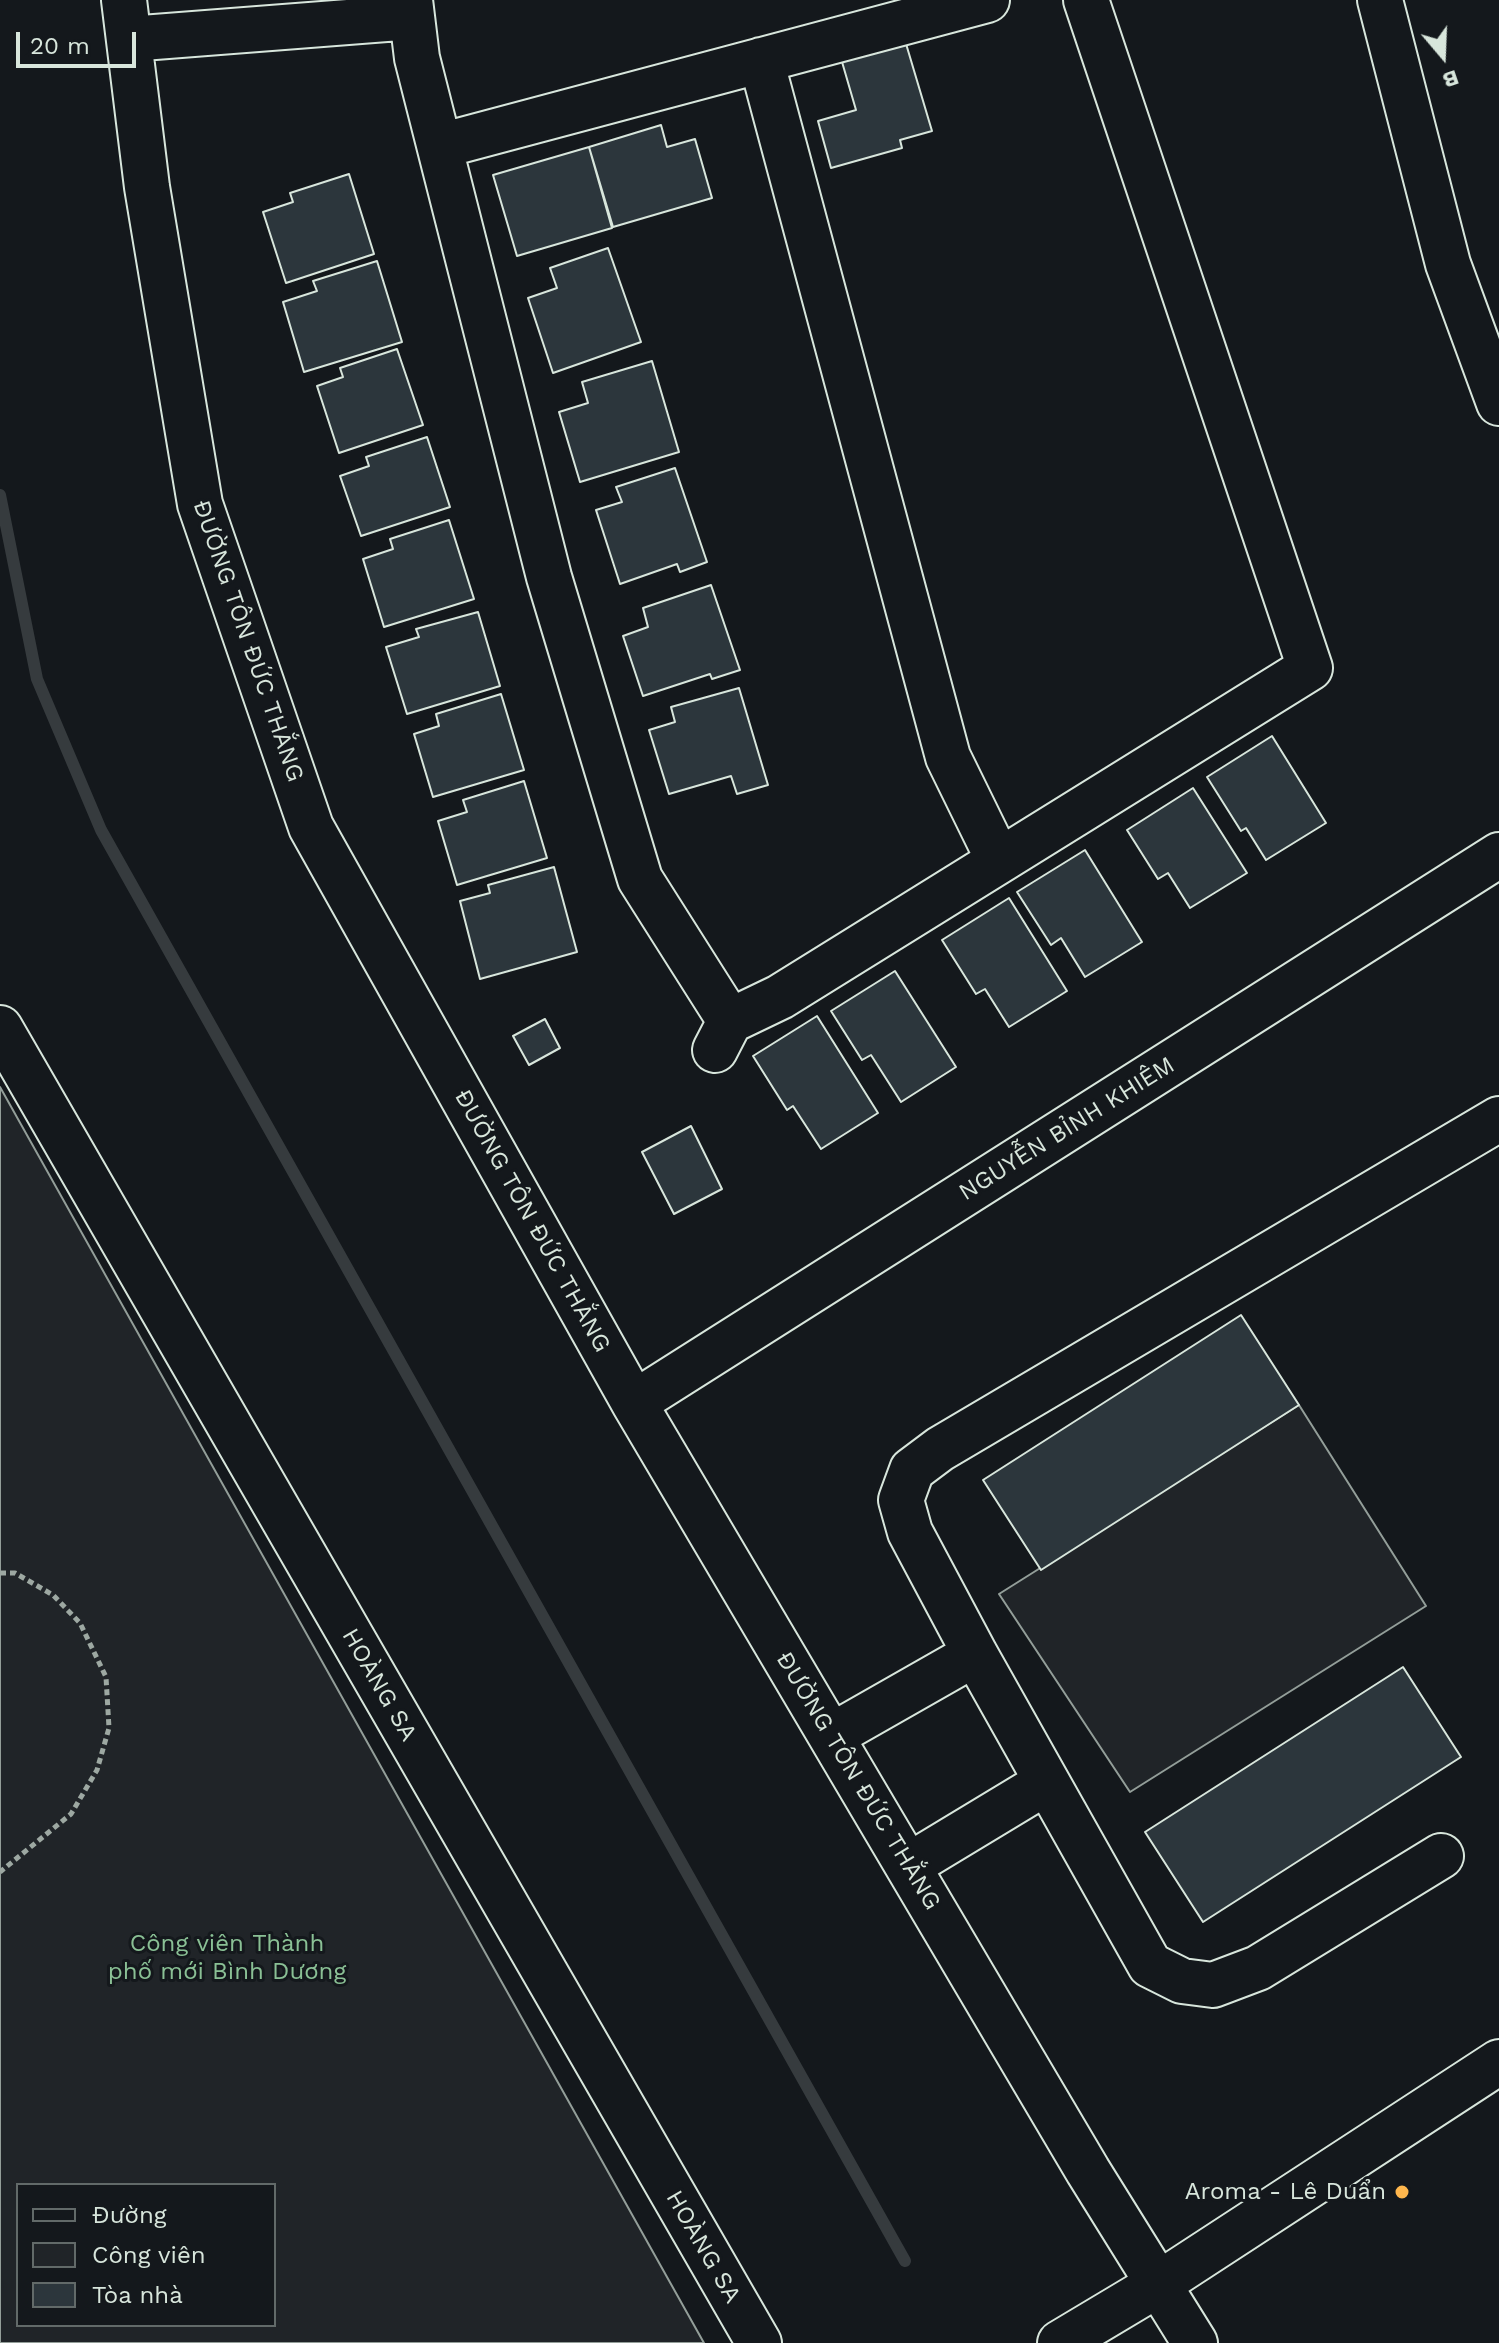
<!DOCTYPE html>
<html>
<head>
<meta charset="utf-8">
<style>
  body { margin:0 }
  #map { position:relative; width:1499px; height:2343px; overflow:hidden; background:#14181c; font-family:"Work Sans",sans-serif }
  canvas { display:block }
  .legend { position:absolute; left:16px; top:2183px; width:260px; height:144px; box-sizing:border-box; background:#14181c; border:2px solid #626a69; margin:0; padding:10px 14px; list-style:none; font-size:24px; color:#d8e6dc }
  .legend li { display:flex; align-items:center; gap:16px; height:40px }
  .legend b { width:40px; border:2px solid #626a69 }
  .north { position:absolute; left:1403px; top:16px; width:80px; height:80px; -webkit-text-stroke:6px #14181c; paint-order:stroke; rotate:161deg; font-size:22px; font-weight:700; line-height:32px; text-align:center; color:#d8e6dc }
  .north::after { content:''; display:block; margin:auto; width:28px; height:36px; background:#d8e6dc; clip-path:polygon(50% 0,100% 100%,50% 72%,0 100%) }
  .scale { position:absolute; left:16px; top:32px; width:120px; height:36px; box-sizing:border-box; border:4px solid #d8e6dc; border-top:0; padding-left:10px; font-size:24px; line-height:28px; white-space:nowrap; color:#d8e6dc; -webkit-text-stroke:6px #14181c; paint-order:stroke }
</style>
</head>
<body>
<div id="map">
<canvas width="1499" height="2343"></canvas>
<ul class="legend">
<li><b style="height:10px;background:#14181c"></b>Đường</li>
<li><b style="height:22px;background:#202428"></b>Công viên</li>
<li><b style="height:22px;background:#2c363c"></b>Tòa nhà</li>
</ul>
<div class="north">B</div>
<div class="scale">20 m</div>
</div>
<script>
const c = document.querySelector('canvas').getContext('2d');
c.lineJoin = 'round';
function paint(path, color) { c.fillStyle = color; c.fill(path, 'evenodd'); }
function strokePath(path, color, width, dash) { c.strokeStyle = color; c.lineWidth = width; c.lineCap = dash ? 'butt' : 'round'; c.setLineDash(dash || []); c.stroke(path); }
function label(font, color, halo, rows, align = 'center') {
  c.font = font + ' "Work Sans",sans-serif'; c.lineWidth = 6; c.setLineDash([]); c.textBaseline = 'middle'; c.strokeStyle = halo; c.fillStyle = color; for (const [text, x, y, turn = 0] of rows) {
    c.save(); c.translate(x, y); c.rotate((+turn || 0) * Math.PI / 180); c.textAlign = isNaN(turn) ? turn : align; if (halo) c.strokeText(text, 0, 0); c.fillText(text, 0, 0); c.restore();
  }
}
const green = new Path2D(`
  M0 1087 704 2343H0ZM274 2185V2325H18V2185Z
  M1299 1405 1426 1606 1130 1792 999 1594Z`);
const stream = new Path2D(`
  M0 495 37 679 101 830 905 2261`);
const building = new Path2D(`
  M904 37 932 131 900 140 902 148 831 168 818 121 856 110 840 55Z
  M661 125 667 147 695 139 712 198 613 227 589 147Z
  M589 147 612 228 517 256 493 175Z
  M349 174 374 254 286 283 263 212 293 202 290 193Z
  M608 248 641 342 553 373 528 298 557 288 550 268Z
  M377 261 402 342 304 372 283 302 317 291 313 281Z
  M397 349 423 425 339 453 317 386 343 377 340 368Z
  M652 361 679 452 580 482 559 412 588 403 582 382Z
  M427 437 450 507 361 536 340 476 369 466 366 457Z
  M675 468 707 562 680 572 677 564 620 584 596 510 622 502 616 487Z
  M449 520 474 599 384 627 363 559 393 549 390 539Z
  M711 585 740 670 712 679 710 674 643 696 623 636 648 627 643 608Z
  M478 612 500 686 407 714 386 647 419 637 416 629Z
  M739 688 768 785 737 794 731 776 669 794 649 730 675 722 671 707Z
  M501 694 524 770 433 797 414 734 439 726 436 714Z
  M1272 736 1326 823 1266 860 1246 828 1241 831 1207 777Z
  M524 781 547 858 457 885 438 821 467 812 463 800Z
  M1193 788 1247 873 1190 908 1168 873 1158 879 1127 830Z
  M1085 850 1142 942 1085 977 1061 938 1051 945 1017 892Z
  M554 867 577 952 480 979 460 901 490 893 488 885Z
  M1009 898 1067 991 1009 1027 985 989 976 994 942 940Z
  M895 971 956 1067 901 1102 871 1055 862 1060 831 1011Z
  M817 1016 878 1113 821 1149 793 1106 787 1110 753 1056Z
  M545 1019 560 1048 529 1065 513 1036Z
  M691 1126 722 1189 674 1214 642 1152Z
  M1241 1315 1299 1405 1041 1570 983 1480Z
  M1403 1667 1461 1757 1203 1922 1145 1832Z`);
const path = new Path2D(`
  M0 1573H15L53 1595 80 1623 106 1677 109 1728 97 1770 71 1814 0 1872`);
const minor = new Path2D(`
  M124 0 147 187 200 504 311 827 634 1403 1088 2171 1195 2343
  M410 0 417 58 549 577 640 879 730 1021
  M1380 0 1448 264 1499 403
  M129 39 412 17
  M761 60 948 757 999 861
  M440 146 987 0
  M0 1028 759 2343
  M715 1050 730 1021 780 997 1310 668 1086 0
  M634 1403 1499 855
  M831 1736 975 1654
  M1441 1856 1258 1968 1213 1985 1182 1981 1150 1965 975 1654 910 1532 901 1500 912 1470 940 1449 1499 1119
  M908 1866 1047 1782
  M1060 2343 1157 2285 1499 2062`);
const markers = [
  [1402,2192,8,"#ffb74d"]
];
const streetNames = [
  ["ĐƯỜNG TÔN ĐỨC THẮNG",248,641,71],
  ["NGUYỄN BỈNH KHIÊM",1067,1129,-32],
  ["ĐƯỜNG TÔN ĐỨC THẮNG",532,1221,61],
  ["HOÀNG SA",379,1685,60],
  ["ĐƯỜNG TÔN ĐỨC THẮNG",858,1781,59],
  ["HOÀNG SA",703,2247,60]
];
const parkNames = [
  ["Công viên Thành",227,1944],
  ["phố mới Bình Dương",227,1972]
];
const poiNames = [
  ["Aroma - Lê Duẩn",1386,2192]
];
paint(green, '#202428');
strokePath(green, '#939e99', 2);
strokePath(stream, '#363b3e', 12);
paint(building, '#2c363c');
strokePath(building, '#d8e6dc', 2);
strokePath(minor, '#d8e6dc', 48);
strokePath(path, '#9da8a2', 5, [6, 4]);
strokePath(minor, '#14181c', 44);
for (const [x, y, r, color] of markers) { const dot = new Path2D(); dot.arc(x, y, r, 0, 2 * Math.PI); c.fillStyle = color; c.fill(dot); strokePath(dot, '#14181c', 3); }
label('24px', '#d8e6dc', '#14181c', streetNames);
label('24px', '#8ac095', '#14181c', parkNames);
label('24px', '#d8e6dc', '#14181c', poiNames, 'right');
</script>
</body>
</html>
